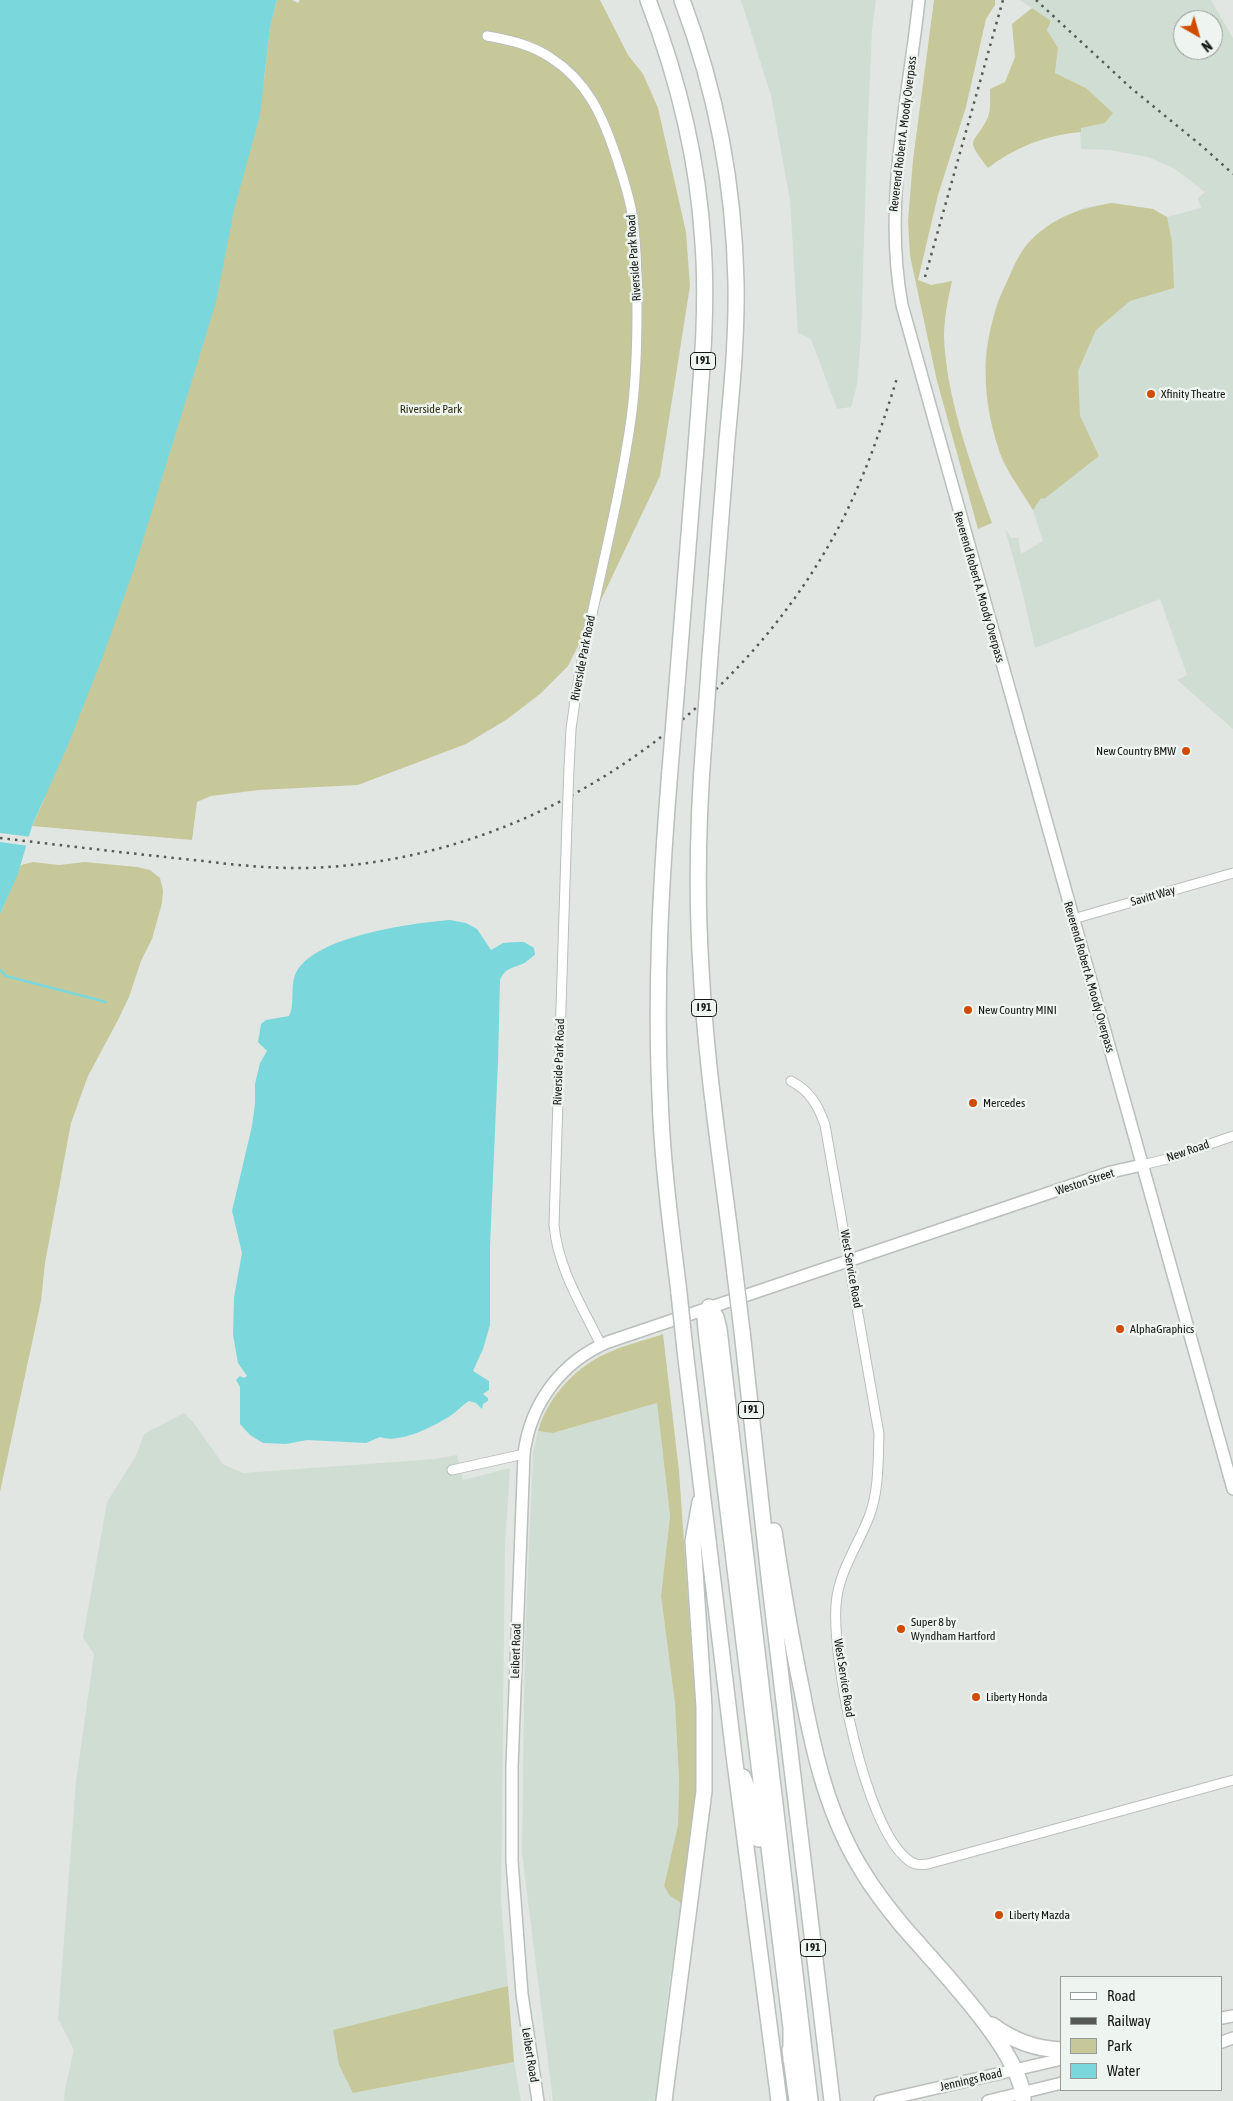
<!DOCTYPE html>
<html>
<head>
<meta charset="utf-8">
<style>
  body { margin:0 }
  #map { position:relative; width:1233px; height:2101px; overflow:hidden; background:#e1e6e2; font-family:"Asap Condensed",sans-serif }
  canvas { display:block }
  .legend { position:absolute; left:1060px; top:1976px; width:162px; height:115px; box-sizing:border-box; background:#eef4f0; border:1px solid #979b98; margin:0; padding:6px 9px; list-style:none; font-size:15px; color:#141614 }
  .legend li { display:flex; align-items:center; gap:10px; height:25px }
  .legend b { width:25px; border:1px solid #979b98 }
  .north { position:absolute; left:1173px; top:10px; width:50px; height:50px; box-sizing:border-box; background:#eef4f0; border:1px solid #979b98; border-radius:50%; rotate:142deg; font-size:14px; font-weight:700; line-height:20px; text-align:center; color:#141614 }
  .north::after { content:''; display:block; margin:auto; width:18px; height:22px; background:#d04c00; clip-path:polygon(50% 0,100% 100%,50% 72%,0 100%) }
</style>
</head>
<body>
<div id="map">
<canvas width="1233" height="2101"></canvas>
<ul class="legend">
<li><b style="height:6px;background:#fff"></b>Road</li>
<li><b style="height:6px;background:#565956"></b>Railway</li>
<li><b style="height:14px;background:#c7c89a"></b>Park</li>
<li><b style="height:14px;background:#7ad8dc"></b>Water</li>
</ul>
<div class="north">N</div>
</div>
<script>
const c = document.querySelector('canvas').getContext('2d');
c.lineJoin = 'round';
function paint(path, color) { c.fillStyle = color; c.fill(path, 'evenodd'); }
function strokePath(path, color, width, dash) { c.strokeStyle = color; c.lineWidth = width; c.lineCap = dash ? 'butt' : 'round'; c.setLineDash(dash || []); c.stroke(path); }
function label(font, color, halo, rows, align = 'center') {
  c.font = font + ' "Asap Condensed",sans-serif'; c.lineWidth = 5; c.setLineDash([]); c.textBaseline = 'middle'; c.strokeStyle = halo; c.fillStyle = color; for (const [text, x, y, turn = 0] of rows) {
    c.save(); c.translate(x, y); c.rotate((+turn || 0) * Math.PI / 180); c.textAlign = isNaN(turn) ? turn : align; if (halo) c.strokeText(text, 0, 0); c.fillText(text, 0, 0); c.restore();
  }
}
const built = new Path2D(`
  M741 0H876L872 30 867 143 861 337 857 385 851 407 837 409 811 339 798 333 790 200 771 96Z
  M1020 0H1211L1233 38V729L1177 680 1187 675 1160 599 1035 648 1021 586 1005 529 1011 538H1018L1021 554 1043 541 1033 510 999 452 985 367 986 349 997 302 1025 247 1044 229 1054 222 1083 208 1112 203 1153 209 1167 217 1201 208 1198 198 1205 192 1175 169 1148 157 1109 150 1081 149 1080 128 1105 123 1086 88 1055 73 1058 48 1047 30 1051 21ZM1183 20H1213V50H1183Z
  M657 1403 670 1516 661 1596 675 1704 679 1780 678 1825 664 1886 683 1904 669 1984 656 2101H553L522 1853 525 1642 533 1454 538 1431 553 1433Z
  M184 1413 193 1422 223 1464 243 1473 435 1459 457 1455 463 1480 510 1468 505 1545 501 1900 508 1988 353 2093 514 2062 521 2101H64L65 2089 74 2050 58 2019 76 1782 94 1654 83 1638 107 1502 136 1456 144 1434Z`);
const green = new Path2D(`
  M277 0H292L298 3 300 0H600L628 55 643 74 658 108 686 232 690 286 660 476 601 600 568 666 540 694 506 720 466 744 358 785 259 790 211 796 197 802 192 840 32 826 43 802 264 80 270 26Z
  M934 0H995V5L986 19 966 107 938 195 918 280 931 285 952 281C948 299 944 318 944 338 947 400 971 465 992 523L978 529 937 381 910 256 908 221 913 160Z
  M1032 8 1051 21 1047 30 1058 48 1055 73 1086 88 1113 113 1105 123 1081 128V132C1046 135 1015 147 988 168 963 135 974 147 988 117 991 110 990 97 990 89L1005 82 1015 57 1012 24Z
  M1112 203 1153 209 1167 217 1172 242 1174 288 1130 301 1096 330 1078 371 1080 416 1099 456 1044 499 1041 498 1033 510C1023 493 1004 468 999 450 979 390 981 334 1009 277 1015 263 1022 248 1033 238 1056 216 1082 208 1112 203Z
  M33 862 59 865 85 862 137 867 150 870 160 878 163 890 162 903 152 939 141 961 129 997 118 1020 88 1076 71 1123 45 1263 41 1301 0 1492V914L21 865Z
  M663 1334 679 1471 696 1712 697 1766 695 1804 683 1904 670 1896 664 1886 678 1825 679 1780 675 1704 661 1596 670 1516 657 1403 553 1433 538 1431C548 1396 578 1364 612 1351 628 1344 646 1340 663 1334Z
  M508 1986 514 2062 353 2093 339 2065 333 2030Z`);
const water = new Path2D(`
  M0 0H277L270 27 260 115 234 210 216 302 135 566 103 656 68 745 32 826 18 874 0 914Z
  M450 920 466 923 477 929 491 950 503 943 517 942H524L534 948 535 955C531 957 529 960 526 962 514 969 506 966 500 980L498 1062 490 1246V1325L483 1349 473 1371 489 1381V1390L483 1394 488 1398V1401L483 1404 482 1409 476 1403 469 1401C462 1405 457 1412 450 1416 433 1427 399 1444 380 1437L366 1443 307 1440 286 1444 263 1443 250 1435 240 1424V1387L236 1380 240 1376 244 1378 247 1376 238 1363 233 1335 234 1297 242 1253 232 1211 252 1126 255 1103V1084L260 1063 267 1051 258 1042 261 1024 266 1020 289 1016C295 1005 290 988 295 975 311 936 413 923 450 920Z`);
const pier = new Path2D(`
  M0 833 32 837 29 846 0 842Z`);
const stream = new Path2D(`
  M0 970 6 976 106 1002`);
const street = new Path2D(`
  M487 36C510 40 532 45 551 58 587 81 602 115 615 153 621 171 627 189 631 208 637 241 637 276 637 310 637 346 636 383 631 419 618 512 592 602 576 694L571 729 569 768
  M567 821 554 1225C558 1269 582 1306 601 1345
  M1073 919 1233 873
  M791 1081C810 1091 818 1105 825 1125L879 1434C878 1462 879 1491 869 1517 858 1545 838 1573 836 1605 832 1659 864 1824 907 1859 913 1865 920 1865 928 1864L1233 1780
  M1142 1165 1167 1159 1233 1136
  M452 1470 524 1454`);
const secondary = new Path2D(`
  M919 0C908 102 883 203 902 305L1233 1489
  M1222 2018 1233 2016
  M1222 2042 1233 2038
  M538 2101 522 1994 512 1861V1767L524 1454C530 1404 561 1362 608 1342L1111 1172 1142 1165
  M880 2101 1062 2059
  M988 2101 1062 2083`);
const highway = new Path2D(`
  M648 0C678 78 698 160 703 243 708 312 701 379 696 447 689 527 683 606 677 685
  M682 0C716 90 734 186 736 282 737 335 732 388 727 440 722 512 716 584 710 656
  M704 740C698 816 696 892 701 968 706 1070 723 1172 735 1274
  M670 770C661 879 655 987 660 1096 662 1162 671 1227 679 1293
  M742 1331 769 1577 832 2101
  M685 1350 734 1755 779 2101
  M774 1531C782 1585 791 1638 802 1691 814 1754 828 1816 863 1872 874 1890 887 1907 901 1924 932 1961 1025 2054 1023 2101
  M743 1777 752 1801 758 1839
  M992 2025C1013 2041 1035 2049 1062 2050
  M790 2050 797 2101
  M791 2060V2028L706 1330 705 1317 709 1307 716 1317 719 1329 810 2101
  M664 2101 704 1791V1707L693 1541 700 1502`);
const rail = new Path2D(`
  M1036 0 1131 88 1203 147 1233 174
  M925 277 1003 0
  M0 838C68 846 135 854 203 861 244 866 286 870 328 867 544 853 743 712 842 521 865 475 882 427 897 378`);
const streetBridge = new Path2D(`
  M567 821 569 768`);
const highwayBridge = new Path2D(`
  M704 740 710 656
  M670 770 677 685
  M735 1274 742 1331
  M679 1293 685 1350`);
const markers = [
  [1151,394,5,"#d04c00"],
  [1186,751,5,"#d04c00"],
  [968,1010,5,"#d04c00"],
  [973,1103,5,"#d04c00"],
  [1120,1329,5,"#d04c00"],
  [901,1629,5,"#d04c00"],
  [976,1697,5,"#d04c00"],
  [999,1915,5,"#d04c00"]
];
const shields = [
  [703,361,25],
  [704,1008,25],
  [751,1410,25],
  [813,1948,25]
];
const shieldNames = [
  ["I 91",703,361],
  ["I 91",704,1008],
  ["I 91",751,1410],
  ["I 91",813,1948]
];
const streetNames = [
  ["Reverend Robert A. Moody Overpass",903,134,-83],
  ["Riverside Park Road",634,258,-94],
  ["Reverend Robert A. Moody Overpass",979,587,74],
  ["Riverside Park Road",583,658,-79],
  ["Savitt Way",1153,896,-16],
  ["Reverend Robert A. Moody Overpass",1089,977,74],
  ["Riverside Park Road",559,1062,-88],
  ["New Road",1188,1151,-19],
  ["Weston Street",1085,1182,-18],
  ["West Service Road",851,1269,80],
  ["Leibert Road",516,1651,-88],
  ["West Service Road",844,1678,81],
  ["Leibert Road",530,2055,81],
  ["Jennings Road",971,2080,-13]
];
const poiNames = [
  ["Xfinity Theatre",1161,394],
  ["New Country BMW",1176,751,"right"],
  ["New Country MINI",978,1010],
  ["Mercedes",983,1103],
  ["AlphaGraphics",1130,1329],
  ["Super 8 by",911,1622],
  ["Wyndham Hartford",911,1636],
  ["Liberty Honda",986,1697],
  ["Liberty Mazda",1009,1915]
];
const parkNames = [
  ["Riverside Park",431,409]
];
paint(built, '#d0ddd3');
paint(green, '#c7c89a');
paint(water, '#7ad8dc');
paint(pier, '#e1e6e2');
strokePath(stream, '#7ad8dc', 2.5);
strokePath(street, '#b9bfbb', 11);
strokePath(secondary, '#b9bfbb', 14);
strokePath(highway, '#b9bfbb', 18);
strokePath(street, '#fff', 9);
strokePath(secondary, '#fff', 11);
strokePath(highway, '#fff', 15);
strokePath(rail, '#565956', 2.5, [2.5, 5]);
strokePath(streetBridge, '#b9bfbb', 11, []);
strokePath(highwayBridge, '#b9bfbb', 18, []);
strokePath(streetBridge, '#fff', 9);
strokePath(highwayBridge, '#fff', 15);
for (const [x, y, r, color] of markers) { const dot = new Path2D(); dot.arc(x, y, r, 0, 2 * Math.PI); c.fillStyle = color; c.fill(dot); strokePath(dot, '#eef4f0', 2); }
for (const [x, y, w] of shields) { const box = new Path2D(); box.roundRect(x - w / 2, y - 8.5, w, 17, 4); c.fillStyle = '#eef4f0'; c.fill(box); strokePath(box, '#141614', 1); }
label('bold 11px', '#141614', null, shieldNames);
label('12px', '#141614', '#eef4f0', streetNames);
label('12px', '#141614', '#eef4f0', poiNames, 'left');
label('12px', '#2f2f10', '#eef4f0', parkNames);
</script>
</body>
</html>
